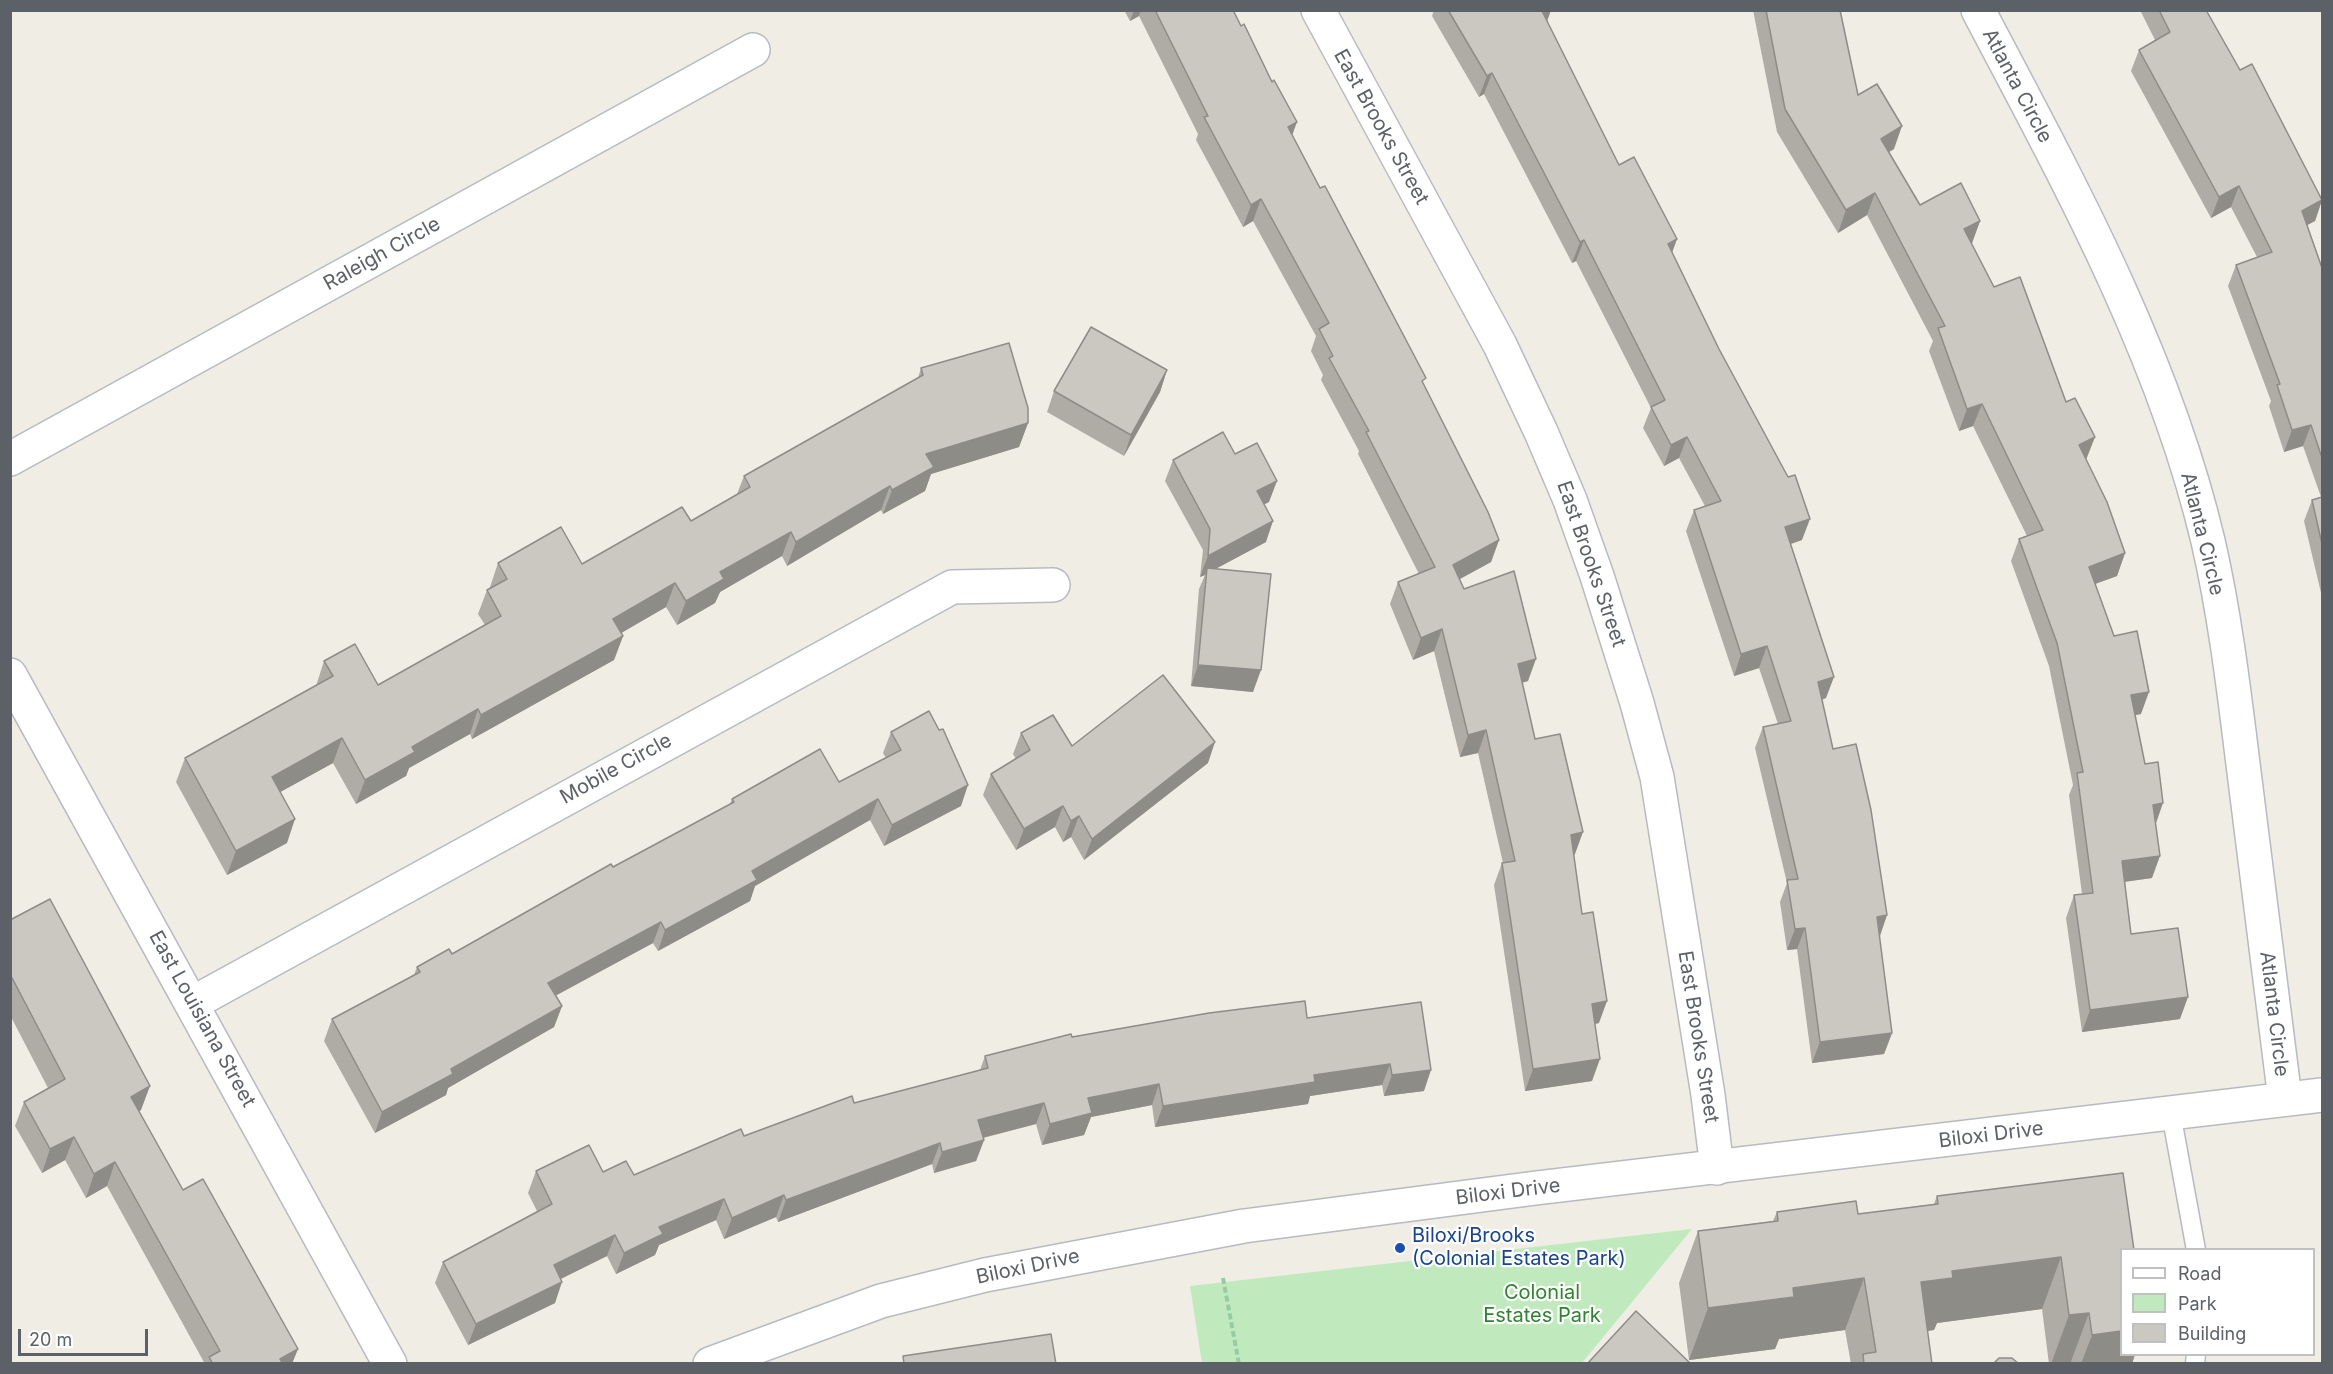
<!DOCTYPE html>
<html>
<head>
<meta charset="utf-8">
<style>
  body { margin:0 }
  #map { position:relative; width:2333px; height:1374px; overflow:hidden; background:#f0ede4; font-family:Inter,sans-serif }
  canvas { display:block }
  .frame { position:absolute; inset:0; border:12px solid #5c6167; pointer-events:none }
  .legend { position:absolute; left:2120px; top:1248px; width:195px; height:108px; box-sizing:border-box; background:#fff; border:2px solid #bec0c2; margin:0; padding:8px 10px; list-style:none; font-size:18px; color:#5c6167 }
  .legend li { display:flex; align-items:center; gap:12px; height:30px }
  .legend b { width:30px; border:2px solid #bec0c2 }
  .scale { position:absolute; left:18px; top:1329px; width:130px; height:27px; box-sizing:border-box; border:3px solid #5c6167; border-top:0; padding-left:8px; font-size:18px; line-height:21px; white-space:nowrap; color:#5c6167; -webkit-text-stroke:4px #fff; paint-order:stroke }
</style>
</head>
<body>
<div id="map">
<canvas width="2333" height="1374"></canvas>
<div class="frame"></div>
<ul class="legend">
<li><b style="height:8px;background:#fff"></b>Road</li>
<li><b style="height:16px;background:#c0eabe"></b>Park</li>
<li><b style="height:16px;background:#cbc8c1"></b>Building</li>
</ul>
<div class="scale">20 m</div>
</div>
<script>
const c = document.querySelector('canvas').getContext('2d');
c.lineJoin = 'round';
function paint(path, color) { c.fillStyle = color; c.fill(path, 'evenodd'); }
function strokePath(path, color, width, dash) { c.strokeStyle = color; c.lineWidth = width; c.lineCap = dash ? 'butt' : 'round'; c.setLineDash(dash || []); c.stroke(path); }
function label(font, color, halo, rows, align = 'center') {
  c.font = font + ' Inter,sans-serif'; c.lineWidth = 4.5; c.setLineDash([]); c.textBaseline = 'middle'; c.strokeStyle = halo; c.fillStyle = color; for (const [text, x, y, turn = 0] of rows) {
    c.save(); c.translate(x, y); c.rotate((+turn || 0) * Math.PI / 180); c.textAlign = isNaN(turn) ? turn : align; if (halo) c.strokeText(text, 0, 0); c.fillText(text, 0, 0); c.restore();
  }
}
const green = new Path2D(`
  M1692 1229 1582 1363H1202L1190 1286Z`);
const path = new Path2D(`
  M1223 1278 1239 1364`);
const service = new Path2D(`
  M2171 1113 2196 1250
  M2195 1364 2196 1354`);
const minor = new Path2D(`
  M1318 10 1500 345 1541 432 1570 500 1597 576 1637 703 1657 777 1708 1095 1717 1168
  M1978 10C2068 181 2163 352 2208 541 2226 619 2235 700 2245 780 2258 886 2271 992 2285 1099
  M10 459 753 50
  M10 675 390 1364
  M193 1003 952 587 1053 585`);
const tertiary = new Path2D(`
  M710 1364 881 1301 985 1275 1244 1226 1536 1188 2322 1095`);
const wall = new Path2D(`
  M1124 10H1233L1292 135 1424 385 1499 540 1491 562 1460 579 1464 589 1528 681 1522 683 1535 739 1575 854 1574 855 1582 914 1599 1023 1595 1024 1592 1081 1525 1091 1494 885 1502 863H1503L1478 753 1460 757 1434 651 1413 660 1390 604 1398 582 1419 574 1358 454 1359 451 1321 380 1323 375 1311 351 1316 336 1253 221 1243 227 1196 140 1198 134 1139 16 1130 21Z
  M1434 10H1551L1547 22 1619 165 1677 239 1672 252 1802 540 1791 544 1826 698 1822 700 1833 749 1887 915 1879 936 1892 1033 1884 1054 1812 1063 1797 949 1787 950 1780 902 1787 883 1755 748 1763 727 1778 724 1759 668 1734 676 1686 531 1694 510 1705 506 1679 458 1664 466 1643 428 1651 408 1576 261 1572 263 1484 94 1479 97 1432 16Z
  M1753 10H1840L1858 95 1894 149 1888 152 1920 205 1980 221 1972 243 1971 244 2086 460 2125 553 2117 576 2095 584 2141 714 2135 715 2156 824 2152 878 2125 882 2131 934 2180 1019 2082 1032 2066 918 2074 895 2082 894 2069 795 2073 785 2049 666 2011 561 2019 539 2027 536 1973 426 1959 431 1929 351 1933 341 1867 215 1838 233 1777 132Z
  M2140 10H2206L2240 70 2322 200 2315 221 2307 225 2322 268V597L2304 521 2312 500 2321 497 2303 446 2284 452 2269 406 2271 401 2228 286 2236 265 2257 257 2231 207 2211 218 2131 71 2139 50 2155 40Z
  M921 368 1028 423 1019 447 931 474 925 491 883 514 881 510 787 566 782 556 720 592 715 603 677 625 666 607 621 633 623 636 614 660 472 739 470 734 409 768 406 776 356 804 333 763 280 792 287 843 227 875 176 782 185 758 316 686 324 661 378 685 485 625 478 614 487 590 490 588V587L498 563 582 564 691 521 737 494 744 476 918 378Z
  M1167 370 1160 392 1124 456 1047 412 1054 391Z
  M1235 454 1269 502 1264 504 1266 542 1215 569 1253 692 1191 686 1199 589 1205 575 1200 577 1203 550 1165 481 1173 460Z
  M891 732 961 806 884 846 870 820 755 886 750 901 658 951 653 943 555 996 562 1006 554 1027 448 1088 446 1095 375 1133 324 1041 332 1019 414 975 417 967 452 954 730 804 732 799 839 782 886 758 883 753Z
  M1021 733 1072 746 1208 763 1084 860 1071 837 1063 842 1055 827 1016 850 983 795 991 774 1016 759 1013 754Z
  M10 920 141 1110 139 1111 183 1190 292 1364H205L107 1186 86 1198 65 1160 42 1173 15 1126 24 1102 48 1088 10 1015Z
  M1421 1002 1424 1091 1384 1096 1382 1085 1310 1096 1308 1104 1155 1127 1152 1105 1091 1117 1084 1135 1042 1145 1036 1124 983 1138 984 1140 976 1161 934 1173 932 1164 778 1222 776 1217 724 1239 716 1220 659 1245 655 1255 616 1274 607 1256 561 1279 555 1303 468 1345 435 1283 443 1262 537 1211 528 1193 536 1171 603 1172 634 1175 744 1136 854 1103 980 1070 985 1056 1072 1037 1307 1018Z
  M2123 1173 2135 1354 2132 1364H2049L2042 1309 1937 1323 1934 1330 1927 1331 1932 1364H1851L1845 1330 1779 1339 1775 1349 1689 1360 1679 1283 1698 1231 1773 1221 1777 1212 1858 1214 1934 1204 1937 1196Z`);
const shadedWall = new Path2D(`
  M1134 10H1141L1139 16 1130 21Z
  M1543 10H1551L1545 26 1542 11Z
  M1492 73 1484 94 1479 97 1487 76Z
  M1297 122 1289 144 1288 127Z
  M1902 126 1894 149 1873 162 1881 139Z
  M2239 186 2231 207 2211 218 2219 197Z
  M1875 193 1867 215 1838 233 1846 210Z
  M1261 199 1253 221 1243 227 1251 205Z
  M2322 200 2315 221 2294 232 2302 211Z
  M1980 221 1972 243 1955 252 1964 229Z
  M1677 239 1669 261 1668 244Z
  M1584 240 1576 261 1572 263 1580 242Z
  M1167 370 1160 392 1124 456 1131 435Z
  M1982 404 1973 426 1959 431 1967 409Z
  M1028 423 1019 447 931 474 925 491 883 514 892 490 926 454Z
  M2311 425 2303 446 2284 452 2292 430Z
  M1687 437 1679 458 1664 466 1671 445Z
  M2095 437 2086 460 2070 468 2079 445Z
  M1277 481 1269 502 1249 512 1257 491Z
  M890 486 881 510 787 566 796 542Z
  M1810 519 1802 540 1778 548 1785 527Z
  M1273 521 1266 542 1206 574 1207 568 1205 575 1200 577 1208 556Z
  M791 532 782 556 720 592 715 603 677 625 686 601 720 572Z
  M1499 540 1491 562 1445 587 1453 565Z
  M2125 553 2117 576 2081 589 2089 567Z
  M675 583 666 607 604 643 613 619Z
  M1442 629 1434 651 1413 660 1421 638Z
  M623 636 614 660 472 739 481 715Z
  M1767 646 1759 668 1734 676 1741 654Z
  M1536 659 1528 681 1510 686 1518 664Z
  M1198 665 1261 670 1253 692 1191 686Z
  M1834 677 1826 698 1810 703 1818 682Z
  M2149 692 2141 714 2123 717 2131 695Z
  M478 709 470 734 409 768 406 776 356 804 365 780 412 747Z
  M1486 730 1478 753 1460 757 1468 735Z
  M342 738 333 763 264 801 272 777Z
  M1215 742 1208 763 1084 860 1092 839Z
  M968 785 961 806 884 846 892 825Z
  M878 799 870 820 755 886 750 901 658 951 665 930 752 871Z
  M2163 803 2155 826 2153 805Z
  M1063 806 1055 827 1016 850 1024 829Z
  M1079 816 1071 837 1063 842 1071 821Z
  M295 819 287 843 227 875 236 851Z
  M1583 832 1575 854 1563 857 1571 835Z
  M2160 856 2152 878 2114 883 2122 861Z
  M1887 915 1880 936 1869 938 1877 917Z
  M661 922 653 943 540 1004 548 983Z
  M1805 928 1797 949 1787 950 1795 929Z
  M2188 997 2180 1019 2082 1032 2090 1010Z
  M1607 1001 1599 1023 1584 1026 1592 1004Z
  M562 1006 554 1027 448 1088 446 1095 375 1133 382 1112 451 1069Z
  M1892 1033 1884 1054 1812 1063 1820 1042Z
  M1600 1059 1592 1081 1525 1091 1533 1069Z
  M1390 1064 1382 1085 1310 1096 1308 1104 1155 1127 1163 1106 1314 1075Z
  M1431 1070 1424 1091 1384 1096 1392 1075Z
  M1159 1084 1152 1105 1091 1117 1084 1135 1042 1145 1050 1124 1088 1098Z
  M150 1086 141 1110 122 1121 131 1097Z
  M1044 1103 1036 1124 970 1141 978 1120Z
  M74 1137 65 1160 42 1173 50 1149Z
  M984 1140 976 1161 934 1173 942 1152Z
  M940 1143 932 1164 778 1222 786 1200Z
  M115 1162 107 1186 86 1198 94 1174Z
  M784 1195 776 1217 724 1239 732 1218Z
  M724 1199 716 1220 659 1245 655 1255 616 1274 624 1253 659 1227Z
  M615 1235 607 1256 546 1286 554 1265Z
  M2061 1257 2042 1309 1937 1323 1934 1330 1902 1334 1921 1282 1952 1271Z
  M1864 1278 1845 1330 1779 1339 1775 1349 1689 1360 1708 1308 1793 1288Z
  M562 1282 555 1303 468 1345 476 1324Z
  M2089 1313 2070 1364H2051L2069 1315Z
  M2121 1331V1354H2135L2132 1364H2081L2092 1335Z
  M298 1349 292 1364H279L280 1359Z`);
const building = new Path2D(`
  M1155 10H1233L1241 26 1244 24 1272 82 1274 80 1297 122 1288 127 1320 188 1325 186 1426 378 1422 381 1488 512 1499 540 1453 565 1464 589 1514 571 1536 659 1518 664 1535 739 1560 734 1583 832 1571 835 1582 914 1593 912 1607 1001 1592 1004 1600 1059 1533 1069 1502 863 1515 861 1486 730 1468 735 1442 629 1421 638 1398 582 1435 567 1366 432 1369 431 1329 358 1333 356 1319 329 1329 323 1261 199 1251 205 1204 117 1208 116Z
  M1448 10H1543L1542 11 1619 165 1634 157 1677 239 1668 244 1719 349 1788 477 1795 475 1810 519 1785 527 1834 677 1818 682 1833 749 1856 744 1871 810 1887 915 1877 917 1892 1033 1820 1042 1805 928 1795 929 1787 880 1798 879 1763 727 1791 721 1767 646 1741 654 1694 510 1721 501 1687 437 1671 445 1651 407 1665 400 1584 240 1580 242 1492 73 1487 76Z
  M1766 10H1840L1858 95 1877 84 1902 126 1881 139 1920 205 1961 183 1980 221 1964 229 1994 287 2020 277 2066 402 2075 398 2095 437 2079 445 2107 502 2125 553 2089 567 2114 636 2137 631 2149 692 2131 695 2145 764 2158 762 2163 803 2153 805 2160 856 2122 861 2131 934 2178 928 2188 997 2090 1010 2074 895 2093 893 2077 773 2083 772 2057 643 2019 539 2043 530 1982 404 1967 409 1938 328 1945 326 1875 193 1846 210 1785 109Z
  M2159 10H2206L2240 70 2252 64 2322 200 2302 211 2322 268V458L2311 425 2292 430 2277 385 2280 384 2236 265 2272 252 2239 186 2219 197 2139 50 2170 32Z
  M1091 327 1167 370 1131 435 1054 391Z
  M1009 343 1028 408V423L926 454 934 467 892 490 890 486 796 542 791 532 720 572 724 579 686 601 675 583 613 619 623 636 481 715 478 709 412 747 415 752 365 780 342 738 272 777 295 819 236 851 185 758 333 676 324 661 355 644 378 685 501 616 487 590 507 579 498 563 561 527 582 564 682 507 691 521 750 487 744 476 923 375 921 368Z
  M1223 432 1235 454 1257 443 1277 481 1257 491 1273 521 1208 556 1210 529 1173 460Z
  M2322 497V544L2312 500Z
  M1207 568 1271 574 1261 670 1198 665Z
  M1163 675 1215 742 1092 839 1079 816 1071 821 1063 806 1024 829 991 774 1030 750 1021 733 1053 715 1072 746Z
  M929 711 939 730 943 729 968 785 892 825 878 799 752 871 757 880 665 930 661 922 548 983 562 1006 451 1069 453 1074 382 1112 332 1019 420 972 417 967 449 949 452 954 611 864 613 867 734 802 732 799 820 749 839 782 901 750 891 732Z
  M50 899 150 1086 131 1097 183 1190 203 1179 298 1349 280 1359 283 1364H213L209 1357 220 1351 115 1162 94 1174 74 1137 50 1149 24 1102 65 1079 10 974V920Z
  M1305 1001 1307 1018 1421 1002 1431 1070 1392 1075 1390 1064 1314 1075 1315 1082 1163 1106 1159 1084 1088 1098 1092 1113 1050 1124 1044 1103 978 1120 984 1140 942 1152 940 1143 786 1200 784 1195 732 1218 724 1199 659 1227 663 1234 624 1253 615 1235 554 1265 562 1282 476 1324 443 1262 552 1204 536 1171 589 1145 603 1172 626 1161 634 1175 741 1129 744 1136 852 1096 854 1103 988 1068 985 1056 1071 1034 1072 1037 1209 1013Z
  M2123 1173 2134 1250H2121V1331L2092 1335 2089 1313 2069 1315 2061 1257 1952 1271 1953 1278 1921 1282 1932 1364H1864L1863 1354 1876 1352 1864 1278 1793 1288 1794 1297 1708 1308 1698 1231 1778 1221 1777 1212 1856 1201 1858 1214 1938 1204 1937 1196Z
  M1636 1311 1691 1364H1587Z
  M1051 1334 1056 1364H904L903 1356Z
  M1999 1358H2012L2019 1364H1993Z`);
const markers = [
  [1400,1248,6,"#1a4fb4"]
];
const streetNames = [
  ["Atlanta Circle",2017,86,62],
  ["East Brooks Street",1381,127,61],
  ["Raleigh Circle",382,254,-29],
  ["Atlanta Circle",2202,534,76],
  ["East Brooks Street",1591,564,71],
  ["Mobile Circle",616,769,-29],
  ["Atlanta Circle",2274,1014,83],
  ["East Louisiana Street",202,1019,61],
  ["East Brooks Street",1698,1037,81],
  ["Biloxi Drive",1991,1135,-7],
  ["Biloxi Drive",1508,1192,-7],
  ["Biloxi Drive",1028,1267,-12]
];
const transitNames = [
  ["Biloxi/Brooks",1412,1236],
  ["(Colonial Estates Park)",1412,1259]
];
const parkNames = [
  ["Colonial",1542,1293],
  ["Estates Park",1542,1316]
];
paint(green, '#c0eabe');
strokePath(service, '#b7bbc0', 21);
strokePath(minor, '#b7bbc0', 36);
strokePath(tertiary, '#b7bbc0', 36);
strokePath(path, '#96cca3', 4, [6, 3]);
strokePath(service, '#fff', 18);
strokePath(minor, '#fff', 33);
strokePath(tertiary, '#fff', 33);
paint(wall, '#afaca6');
paint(shadedWall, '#8e8c87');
paint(building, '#cbc8c1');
strokePath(building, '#8e8c87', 1.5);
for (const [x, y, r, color] of markers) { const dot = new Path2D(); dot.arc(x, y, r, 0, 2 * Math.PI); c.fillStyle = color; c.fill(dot); strokePath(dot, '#fff', 2); }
label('20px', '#5c6167', '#fff', streetNames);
label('20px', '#164399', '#fff', transitNames, 'left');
label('20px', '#2c862c', '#fff', parkNames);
</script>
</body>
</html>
